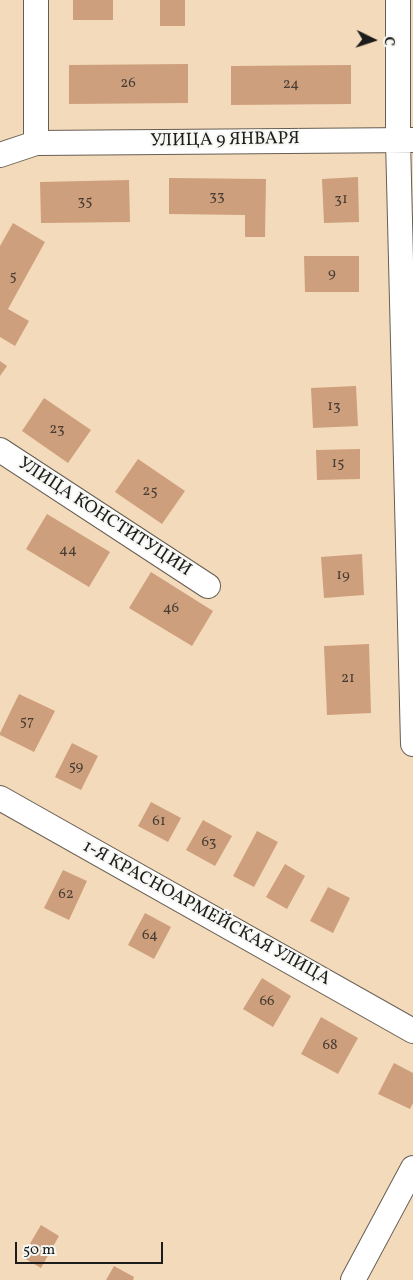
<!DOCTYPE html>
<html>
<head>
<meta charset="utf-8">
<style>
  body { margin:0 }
  #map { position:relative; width:413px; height:1280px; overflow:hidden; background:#f3daba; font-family:Vollkorn,serif }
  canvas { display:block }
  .north { position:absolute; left:348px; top:15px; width:50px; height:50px; -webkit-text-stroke:4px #f6f6f2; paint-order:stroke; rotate:94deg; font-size:14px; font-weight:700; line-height:20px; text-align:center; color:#1c1c1c }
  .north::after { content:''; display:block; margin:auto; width:18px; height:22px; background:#1c1c1c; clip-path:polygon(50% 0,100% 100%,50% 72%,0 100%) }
  .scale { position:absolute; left:15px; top:1242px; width:148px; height:22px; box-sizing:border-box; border:2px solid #1c1c1c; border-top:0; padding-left:6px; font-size:15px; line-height:18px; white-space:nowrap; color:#1c1c1c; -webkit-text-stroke:4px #f6f6f2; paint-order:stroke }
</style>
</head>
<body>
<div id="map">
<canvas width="413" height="1280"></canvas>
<div class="north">С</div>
<div class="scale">50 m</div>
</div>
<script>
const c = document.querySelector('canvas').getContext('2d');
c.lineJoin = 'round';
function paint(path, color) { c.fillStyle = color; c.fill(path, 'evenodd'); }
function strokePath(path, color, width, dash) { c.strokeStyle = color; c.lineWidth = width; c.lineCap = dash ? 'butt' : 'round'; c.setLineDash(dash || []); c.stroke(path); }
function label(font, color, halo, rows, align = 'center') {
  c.font = font + ' Vollkorn,serif'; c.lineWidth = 4; c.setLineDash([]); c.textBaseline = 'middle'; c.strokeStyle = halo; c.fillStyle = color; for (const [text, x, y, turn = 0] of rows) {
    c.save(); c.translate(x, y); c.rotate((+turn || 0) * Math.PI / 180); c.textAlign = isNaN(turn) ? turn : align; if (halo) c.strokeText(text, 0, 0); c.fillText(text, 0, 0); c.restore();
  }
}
const building = new Path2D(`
  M73 0H113V20H73Z
  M160 0H185V26H160Z
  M188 64V103L69 104V65Z
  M351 65V104L231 105V66Z
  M358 177 359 222 324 223 322 179Z
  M169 178 266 179 265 237H245V215L169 214Z
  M129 180 130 222 41 223 40 182Z
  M13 223 45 242 8 309 29 321 15 346 0 337V246Z
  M304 256H359V292H305Z
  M0 361 7 366 0 376Z
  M356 386 358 426 313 428 311 388Z
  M44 398 91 430 68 463 22 431Z
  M360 449V479L317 480 316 450Z
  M138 459 185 491 162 524 115 492Z
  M47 514 110 552 89 587 26 549Z
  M362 554 364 595 324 598 321 557Z
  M151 572 213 611 192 646 129 608Z
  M369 644 371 713 327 715 324 646Z
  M19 694 55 711 34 752 0 735V733Z
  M72 743 98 756 81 790 55 777Z
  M151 802 181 818 168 842 138 826Z
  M203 820 232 836 215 866 186 850Z
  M257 831 278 842 254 887 233 876Z
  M285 864 305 876 287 909 266 897Z
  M63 870 87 881 69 920 44 908Z
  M328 887 350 898 333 933 310 921Z
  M145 913 171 927 154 959 128 945Z
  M262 978 291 996 273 1027 243 1009Z
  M321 1017 358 1038 338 1074 301 1054Z
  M394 1063 413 1073V1103L410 1109 378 1094Z
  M41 1225 59 1236 41 1268 22 1257Z
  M114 1266 134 1277 133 1280H106Z`);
const minor = new Path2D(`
  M398 0V140L413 744
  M36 143 413 140
  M0 155 36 143V0
  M0 450 208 586
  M0 798 413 1031
  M353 1280 413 1168`);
const numberNames = [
  ["26",128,84],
  ["24",291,85],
  ["33",217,197],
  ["31",341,200],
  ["35",85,202],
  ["9",332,274],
  ["5",13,277],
  ["13",334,407],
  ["23",57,430],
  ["15",338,464],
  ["25",150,492],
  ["44",68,551],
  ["19",343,576],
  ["46",171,609],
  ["21",348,679],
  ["57",27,722],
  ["59",76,767],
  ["61",159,822],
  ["63",209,843],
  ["62",66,895],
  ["64",150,936],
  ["66",267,1002],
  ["68",330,1046]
];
const streetNames = [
  ["УЛИЦА 9 ЯНВАРЯ",225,141,-1],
  ["УЛИЦА КОНСТИТУЦИИ",104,518,33],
  ["1-Я КРАСНОАРМЕЙСКАЯ УЛИЦА",206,914,29]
];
paint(building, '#ce9f7c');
strokePath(minor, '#675e53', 26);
strokePath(minor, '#fff', 24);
label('15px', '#483d34', null, numberNames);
label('18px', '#1c1c1c', '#f6f6f2', streetNames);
</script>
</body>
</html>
